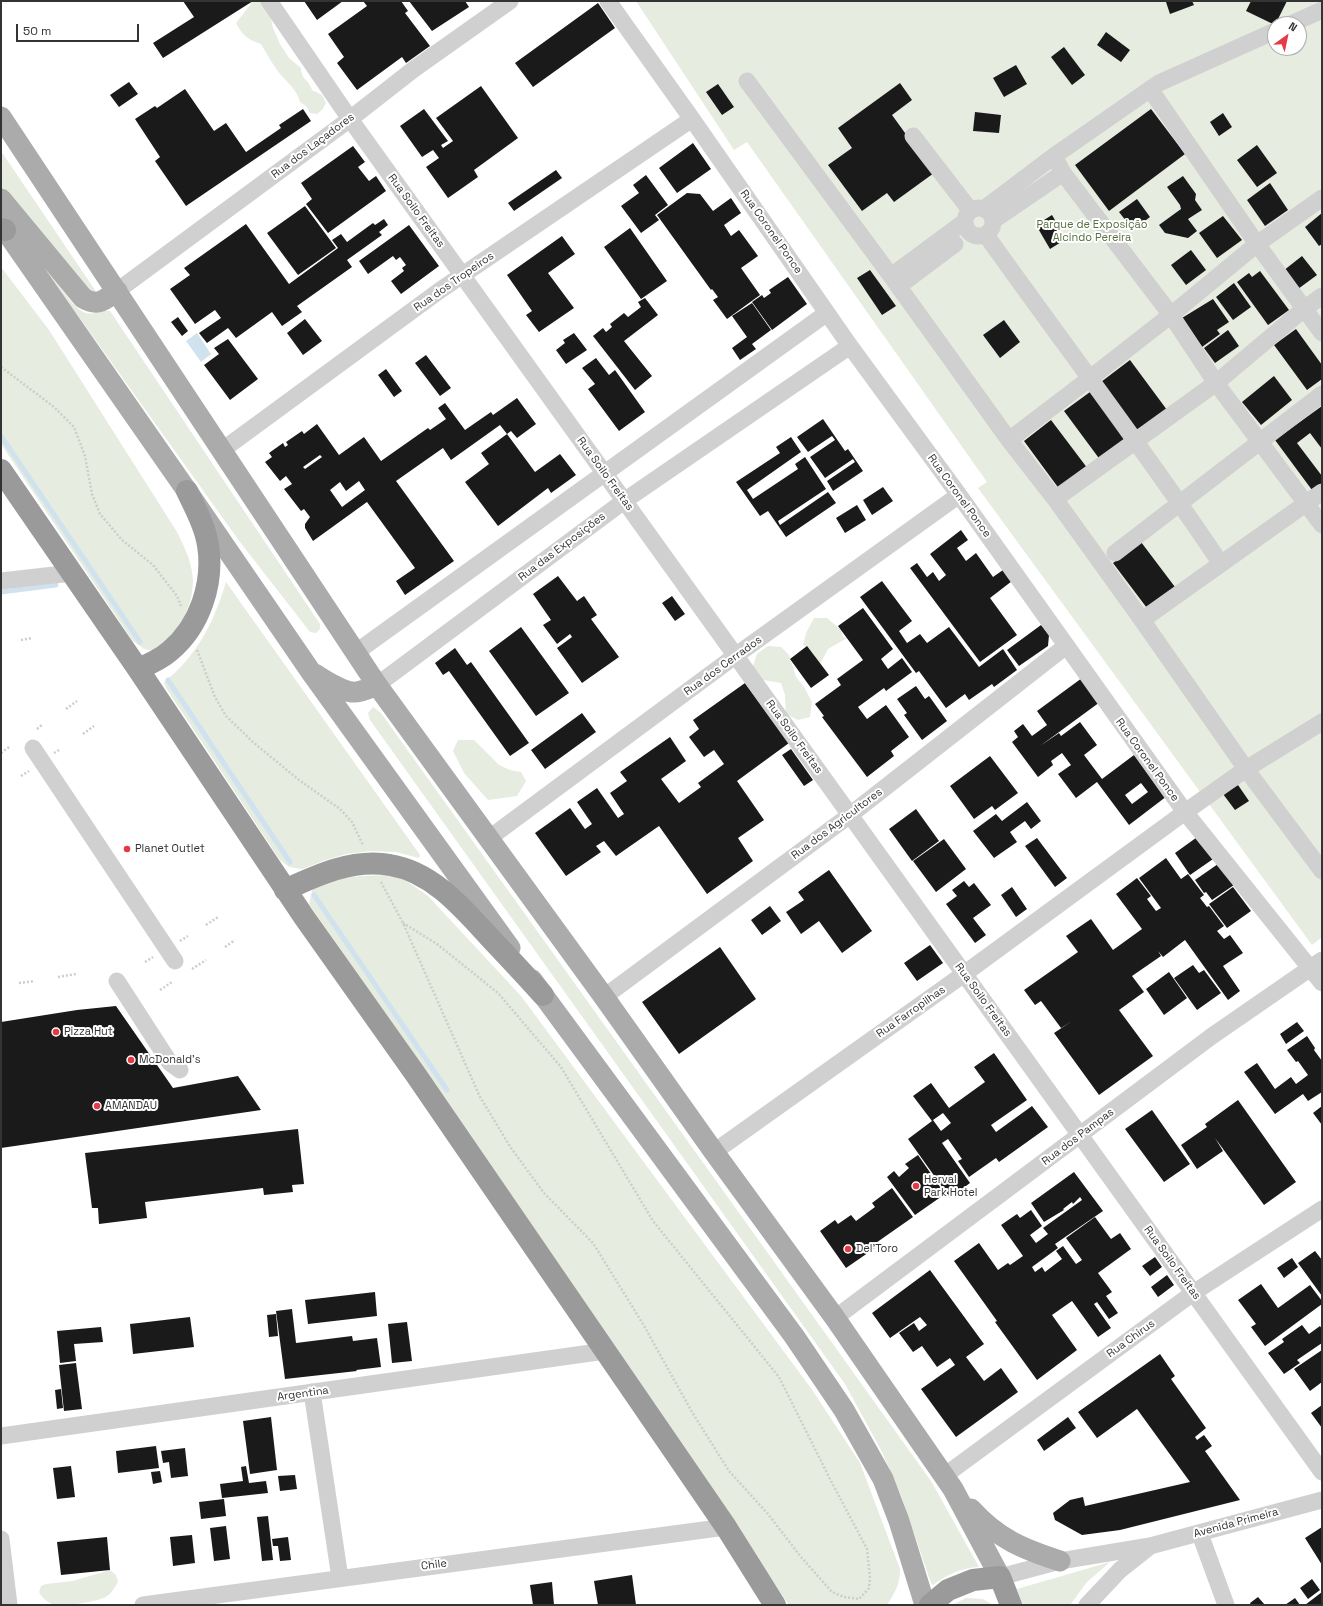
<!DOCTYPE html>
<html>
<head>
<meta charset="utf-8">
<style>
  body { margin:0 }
  #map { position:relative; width:1323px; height:1606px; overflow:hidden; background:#fff; font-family:"Space Grotesk",sans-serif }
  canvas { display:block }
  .frame { position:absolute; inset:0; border:2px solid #333; pointer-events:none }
  .north { position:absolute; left:1267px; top:16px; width:40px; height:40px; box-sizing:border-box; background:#fff; border:1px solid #adadad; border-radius:50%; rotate:33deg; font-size:11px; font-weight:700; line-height:16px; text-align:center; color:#333 }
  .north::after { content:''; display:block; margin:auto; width:14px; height:18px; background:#e63946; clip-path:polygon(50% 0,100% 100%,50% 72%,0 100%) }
  .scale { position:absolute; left:16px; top:24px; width:123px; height:18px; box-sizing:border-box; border:2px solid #333; border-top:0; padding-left:5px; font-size:12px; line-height:14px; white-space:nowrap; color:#333; -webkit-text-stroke:3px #fff; paint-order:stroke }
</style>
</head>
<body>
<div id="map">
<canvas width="1323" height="1606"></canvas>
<div class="frame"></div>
<div class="north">N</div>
<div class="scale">50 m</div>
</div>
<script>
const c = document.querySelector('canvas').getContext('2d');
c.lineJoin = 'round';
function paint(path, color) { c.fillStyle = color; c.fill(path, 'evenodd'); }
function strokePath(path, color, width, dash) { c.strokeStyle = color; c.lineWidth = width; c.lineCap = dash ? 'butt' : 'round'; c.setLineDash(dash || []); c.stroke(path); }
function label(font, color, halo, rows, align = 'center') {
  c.font = font + ' "Space Grotesk",sans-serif'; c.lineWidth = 4; c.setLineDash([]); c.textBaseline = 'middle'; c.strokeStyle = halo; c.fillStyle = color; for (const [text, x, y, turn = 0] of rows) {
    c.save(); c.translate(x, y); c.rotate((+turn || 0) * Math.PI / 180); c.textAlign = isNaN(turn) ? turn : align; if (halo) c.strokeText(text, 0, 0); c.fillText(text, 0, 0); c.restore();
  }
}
const green = new Path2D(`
  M243 1H263L270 14 273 28 280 44 289 58 301 68C301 80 309 79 312 90L322 95 326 103 322 110 317 114 310 113 306 106 300 102C297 90 288 83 280 74 273 65 267 54 261 44 247 39 243 36 236 23L251 4Z
  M636 1H1322V937L1312 945 978 488 987 482 747 142 734 150ZM1275 24H1299V48H1275Z
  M1 151 97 293 90 294 22 211 1 188Z
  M13 225 73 304C91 321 91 310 110 311L320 624V629L316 633 310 632 240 542 84 324 10 227Z
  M1 267 49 330 177 532C183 544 190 558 192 572 196 595 185 623 168 640 164 644 158 647 154 651L144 649 132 640 1 444Z
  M226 582 420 855 419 858 396 852 371 851 346 854 326 860 302 869 289 867 280 860 166 688 164 682C196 658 215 620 226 582Z
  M814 618H827L841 630 843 637 847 638 828 649 820 664 811 666 810 650 803 645 806 633Z
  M768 646 781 647 789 655 796 677 804 687 812 702 810 717 798 720 786 714 785 695 781 683 757 679 751 672 757 654Z
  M373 707 381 713 931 1481 979 1567C961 1568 948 1574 933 1585L931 1583 901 1495 881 1450 845 1384 370 720 368 713Z
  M458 740H474L499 765 510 770 521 772 526 781 517 796 488 800 464 773 453 751Z
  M391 875 402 878 428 896 521 996 813 1391 860 1463 900 1569C900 1585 895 1592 887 1605H789L309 904 312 890C336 875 364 876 391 875Z
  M1110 1562 1087 1582 1070 1605H1023L1017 1589Z
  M110 1570 116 1575 118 1582C115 1587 112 1593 107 1596 99 1602 66 1606 56 1605 49 1604 42 1598 39 1592L41 1586 46 1584 73 1581Z
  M966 1598 983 1599 993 1605H952Z`);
const water = new Path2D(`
  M197 333 211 354 201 362 186 341Z`);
const stream = new Path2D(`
  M1 436 140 642
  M1 592 56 585
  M168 680 290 862
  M314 895 447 1090`);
const building = new Path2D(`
  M183 1H253L163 58 153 43 194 17Z
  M304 1H343L317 20Z
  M363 1H401L408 11 405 13 430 46 406 63 402 57 357 90 337 63 344 57 328 34 367 6Z
  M409 1H465L469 7 432 31Z
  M1168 1H1192L1194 5 1170 14 1166 2Z
  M1251 1H1287L1275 25 1246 11Z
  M598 3 615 28 533 87 515 63Z
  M1106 32 1130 50 1121 62 1097 45Z
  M1064 47 1085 75 1072 85 1051 57Z
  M1016 65 1027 84 1004 97 993 78Z
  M129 82 138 94 119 107 110 95Z
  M900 83 912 100 892 115 934 173 894 202 887 193 862 211 828 165 852 148 838 128Z
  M718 84 734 107 722 115 706 92Z
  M481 86 518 138 474 170 478 177 448 198 426 167 439 158 433 150 422 157 400 126 424 109 448 141 441 145 443 148 453 141 436 118Z
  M185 89 214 131 226 123 246 152 281 128 279 125 303 109 311 121 186 206 155 161 160 157 135 119 155 106 157 108Z
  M1151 109 1185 154 1109 211 1075 165Z
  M975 112 1001 115 999 133 973 131Z
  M1223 113 1232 127 1219 136 1210 122Z
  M693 143 711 169 677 193 659 168Z
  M1257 145 1277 173 1257 187 1237 160Z
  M353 146 365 162 358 167 369 181 376 176 386 191 328 233 306 204 312 199 301 183Z
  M556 170 562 178 514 211 508 203Z
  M646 175 668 205 655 215 659 220 641 233 621 206 639 193 633 185Z
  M1183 176 1196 194 1195 200 1202 210 1188 219 1197 231 1188 238 1165 233 1159 225 1181 209 1180 205 1167 187Z
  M1270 183 1288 210 1265 226 1247 200Z
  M687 193 700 194 713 211 731 198 741 213 724 225 731 236 739 230 758 256 741 268 760 295 727 319 713 300 718 297 712 289 711 290 657 215Z
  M1137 199 1150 217 1133 230 1119 212Z
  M305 206 336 248 298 275 267 233Z
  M1322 213V244L1319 246 1305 227Z
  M1052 215 1066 239 1050 249 1036 225Z
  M1223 216 1242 240 1217 258 1199 233Z
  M384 219 388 225 379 232 382 235 347 260 352 267 297 306 302 312 282 326 272 312 236 338 228 328 207 343 199 333 221 318 215 310 195 324 170 289 190 275 184 268 246 224 289 284 338 248 332 240 341 234 347 242 373 223 375 225Z
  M409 225 439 266 401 294 391 281 404 271 402 268 406 265 400 257 396 260 393 256 368 274 359 261Z
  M630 228 667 281 641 299 604 247Z
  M562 236 575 254 548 273 574 308 539 332 526 315 532 311 507 275Z
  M1191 250 1206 270 1186 285 1171 265Z
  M1302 256 1317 275 1298 289 1283 271Z
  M870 270 896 306 882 315 857 278Z
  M1260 271 1289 310 1268 325 1237 282 1249 273 1252 277Z
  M788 277 807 304 772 330 752 302 762 295 764 298 771 293 769 290Z
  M1234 283 1251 307 1233 320 1216 297Z
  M645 298 658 315 624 341 652 376 635 390 593 336 603 328 606 332 612 327 610 324 624 313 628 317 641 307 638 302Z
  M1213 299 1229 322 1217 330 1220 334 1202 347 1182 318Z
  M752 303 771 330 752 344 756 349 740 360 732 348 747 337 732 316Z
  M178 317 188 331 182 336 171 322Z
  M305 319 322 341 303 355 287 333Z
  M1004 320 1020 342 1000 358 983 335Z
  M1296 329 1322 365V379L1307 390 1274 345Z
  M1228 330 1239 346 1215 363 1204 348Z
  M574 333 587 350 566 364 556 350 565 343 563 340Z
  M228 339 258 379 230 400 204 365 219 354 214 348Z
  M426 355 451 388 440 396 415 363Z
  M596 358 609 375 615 370 645 412 619 431 588 389 595 384 582 368Z
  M1130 360 1170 414 1141 435 1101 382Z
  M386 369 402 391 394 397 378 375Z
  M1274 376 1292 400 1261 425 1242 402Z
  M1090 392 1127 442 1101 461 1064 411Z
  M517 398 536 424 517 438 511 431 507 434 500 425 451 460 443 448 396 481 454 561 405 595 396 581 415 568 367 502 313 541 305 528V524L310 517 304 509 301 511 284 489 292 484 286 476 280 481 265 462 272 457 269 453 283 443 285 447 288 445 286 442 302 431 304 434 317 424 339 455 364 437 381 461 428 428 430 430 446 419 438 408 445 403 465 430 491 412 493 415ZM320 455 322 457 305 469 303 467ZM359 481 365 490 342 507 330 490 340 482 346 491Z
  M1322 406V449L1310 433 1297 443 1322 476V483L1312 490 1275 440Z
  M823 419 845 451 848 449 863 471 833 491 827 481 855 462 853 459 825 478 810 457 835 440 832 436 808 452 797 437Z
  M1051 420 1088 469 1060 490 1024 441Z
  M507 434 535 472 560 454 576 475 551 493 548 488 498 526 465 482 489 464 481 453Z
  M791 437 801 452 747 490 753 499 798 469 795 464 805 457 826 489 778 521 780 525 828 492 836 503 786 537 768 511 760 516 736 482 780 453 776 447Z
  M883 487 893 501 872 515 863 500Z
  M857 505 866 520 845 533 836 518Z
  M961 530 968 540 957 548 966 561 976 553 993 577 1003 570 1012 581 990 598 1017 635 980 662 910 568 917 563 927 577 933 572 939 581 946 575 930 554Z
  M1141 542 1178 591 1150 612 1113 563Z
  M558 576 577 601 584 596 597 615 591 619 619 657 582 683 557 648 572 637 570 634 557 644 543 625 551 620 533 594Z
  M882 581 912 621 899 631 907 643 920 634 927 643 949 627 979 667 1003 649 1017 670 994 687 992 684 969 700 965 694 946 708 919 671 916 673 860 597Z
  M672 596 685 614 675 621 662 603Z
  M863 608 893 649 881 659 888 669 902 658 912 672 886 691 884 688 858 707 867 719 886 705 909 737 891 751 894 756 867 777 822 717 824 716 815 704 841 685 837 679 863 660 838 626Z
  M1041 625 1049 635 1048 646 1019 666 1007 650Z
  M521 627 569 693 536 716 489 651Z
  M807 646 829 675 811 688 790 659Z
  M455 648 467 665 471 662 529 743 510 756 449 671 443 675 435 663Z
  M1082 678 1100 702 1040 746 1059 733 1061 736 1080 722 1097 745 1084 755 1102 779 1134 755 1167 796 1129 825 1097 782 1076 798 1058 774 1071 765 1062 753 1051 761 1053 765 1038 777 1012 742 1018 737 1014 731 1023 724 1032 736 1047 725 1037 711ZM1141 783 1148 792 1132 804 1125 795Z
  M745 683 789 743 737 781 764 820 738 838 753 861 707 894 659 826 616 856 604 841 596 846 601 852 566 876 535 833 570 808 585 829 592 824 577 802 597 788 618 818 624 814 610 793 627 781 620 772 670 737 686 761 661 779 679 803 701 787 698 783 724 764 714 750 704 757 689 737 699 729 693 720Z
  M916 686 925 699 929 696 947 721 922 740 904 715 907 713 897 699Z
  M582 713 596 732 545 769 531 750Z
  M791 749 813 780 804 786 782 755Z
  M990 756 1018 793 995 810 992 806 974 819 950 786Z
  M1238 785 1249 801 1235 810 1223 794Z
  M1027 802 1041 821 1031 829 1025 821 1010 832 1017 842 994 858 973 831 996 814 1002 821Z
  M916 809 939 841 912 861 889 829Z
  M1200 835 1216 857 1190 875 1175 853Z
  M1037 838 1067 878 1055 887 1025 846Z
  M944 839 966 869 936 892 913 861Z
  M1166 858 1181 879 1188 874 1204 895 1200 898 1207 907 1209 906 1224 926 1217 931 1224 939 1230 935 1243 953 1223 966 1240 991 1228 1000 1185 940 1163 957 1158 951 1161 956 1132 976 1144 992 1119 1010 1153 1056 1099 1095 1054 1033 1072 1021 1061 1028 1041 1001 1035 1005 1024 990 1078 952 1066 936 1091 919 1113 950 1142 929 1116 894 1137 878 1151 896 1147 899 1156 911 1161 908 1139 878Z
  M1218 864 1234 885 1212 900 1206 892 1204 893 1195 880Z
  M829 870 872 931 842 953 819 921 801 934 786 912 804 900 798 892Z
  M964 881 969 887 974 883 991 905 973 918 986 935 975 943 946 904 957 896 952 890Z
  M1012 887 1027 909 1016 917 1001 895Z
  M1233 887 1251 911 1227 928 1209 904Z
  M770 906 781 921 762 935 751 920Z
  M930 945 943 963 917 981 904 963Z
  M720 947 756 999 679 1054 642 1002Z
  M1193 965 1199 973 1204 970 1221 993 1197 1010 1174 978Z
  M1169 972 1187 998 1164 1015 1146 989Z
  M116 1006 173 1088 238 1076 261 1110 1 1148V1022L77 1010Z
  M1297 1022 1304 1031 1286 1044 1280 1034Z
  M1307 1036 1315 1048 1314 1050 1322 1061V1092L1308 1101 1303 1094 1275 1114 1244 1072 1257 1063 1275 1089 1291 1077 1296 1084 1308 1075 1298 1061 1296 1062 1287 1050Z
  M994 1053 1027 1100 991 1125 996 1132 1032 1106 1048 1127 999 1162 996 1158 969 1177 958 1161 962 1159 948 1139 942 1143 970 1183 950 1198 908 1139 932 1121 913 1096 931 1083 949 1108 985 1082 974 1067ZM943 1113 951 1123 941 1131 933 1120Z
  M1238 1100 1296 1182 1264 1205 1215 1138 1223 1151 1197 1169 1181 1145 1207 1127 1205 1124Z
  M1322 1106V1125L1313 1113Z
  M1152 1110 1190 1164 1164 1182 1125 1129Z
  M298 1129 304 1184 292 1185 293 1192 264 1195 263 1188 145 1202 147 1218 99 1224 98 1208H92L85 1153Z
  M918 1155 945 1194 915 1215 887 1177 894 1171 899 1177 909 1168 905 1164Z
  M1074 1172 1103 1211 1055 1244 1058 1248 1032 1267 1035 1272 1042 1267 1045 1272 1062 1259 1056 1251 1063 1246 1076 1264 1082 1260 1066 1238 1095 1217 1111 1239 1120 1233 1131 1249 1098 1273 1112 1292 1106 1296 1118 1313 1109 1319 1097 1302 1094 1304 1111 1328 1098 1337 1072 1301 1052 1315 1077 1350 1037 1380 995 1322 997 1321 954 1261 979 1243 998 1270 1008 1263 1010 1265 1023 1256 1001 1225 1017 1214 1020 1218 1031 1210 1042 1226 1030 1235 1036 1243 1048 1234 1043 1228 1082 1200 1080 1197 1073 1204 1072 1202 1063 1209 1064 1210 1044 1222 1031 1203Z
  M892 1188 913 1217 873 1245 875 1248 846 1268 820 1231 835 1220 838 1224 851 1215 856 1221 875 1207 872 1203Z
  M1315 1251 1322 1260V1296L1298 1263Z
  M1155 1257 1162 1267 1150 1276 1142 1266Z
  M1292 1258 1298 1267 1284 1278 1277 1268Z
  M930 1270 984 1344 966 1357 984 1381 1001 1368 1018 1392 956 1437 921 1389 955 1365 950 1358 937 1367 922 1346 913 1352 899 1333 914 1323 919 1331 927 1325 920 1317 890 1338 872 1313Z
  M1167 1275 1174 1285 1158 1297 1151 1287Z
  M1261 1284 1278 1308 1310 1285 1322 1301V1304L1265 1346 1251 1327 1256 1324 1238 1300Z
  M375 1292 377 1316 308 1324 305 1300Z
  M292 1309 296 1343 352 1336 353 1341 377 1338 381 1367 356 1370 357 1371 285 1379 276 1311Z
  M276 1314 278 1336 269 1337 267 1315Z
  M190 1317 194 1347 133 1354 130 1324Z
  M407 1322 412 1361 392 1363 388 1324Z
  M1302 1325 1309 1334 1320 1326 1322 1329V1343L1297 1360 1300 1363 1284 1374 1268 1353 1284 1342 1282 1339Z
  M101 1327 103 1342 74 1344 76 1361 60 1363 57 1331Z
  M1322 1350V1382L1310 1391 1294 1369Z
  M1160 1354 1175 1376 1171 1379 1206 1428 1195 1437 1197 1440 1204 1435 1212 1446 1205 1451 1240 1500 1120 1530 1082 1535 1055 1520 1053 1513 1070 1500 1083 1497 1085 1506 1190 1482 1137 1409 1097 1438 1078 1412Z
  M76 1363 82 1409 64 1411 59 1365Z
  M61 1389 63 1408 57 1409 55 1390Z
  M1322 1405V1428L1311 1413Z
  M271 1417 277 1470 250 1474 243 1421Z
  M1068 1417 1076 1428 1044 1451 1037 1440Z
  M156 1446 159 1468 118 1473 116 1451Z
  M185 1448 188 1476 171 1478 169 1462 163 1463 161 1451Z
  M71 1466 75 1497 57 1499 53 1468Z
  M246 1466 249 1483 266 1481 268 1493 222 1498 220 1484 243 1481 241 1467Z
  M160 1471 162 1482 153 1484 151 1472Z
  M295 1475 297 1489 280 1491 278 1476Z
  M224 1499 226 1516 201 1519 199 1502Z
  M268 1516 273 1560 262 1561 257 1517Z
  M226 1526 230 1559 214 1561 210 1528Z
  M1322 1527V1565L1305 1538Z
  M192 1535 195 1563 173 1566 170 1537Z
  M107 1537 110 1570 61 1575 57 1542Z
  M288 1537 291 1560 280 1561 278 1546H273L272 1539Z
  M632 1575 636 1605H598L594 1581Z
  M1312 1579 1320 1590 1308 1599 1300 1588Z
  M552 1582 554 1605H533L530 1585Z
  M1322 1592V1605H1305Z
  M1258 1597 1265 1605H1251L1250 1603Z
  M1295 1598 1300 1605H1285Z`);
const path = new Path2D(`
  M1 367 54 407 74 427 85 456 92 494 100 514 122 540 153 565 177 596 181 606
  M21 640 32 638
  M197 650 215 697 226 716 254 743 299 780 340 809 352 822 363 845
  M66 709 77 701
  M37 729 43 724
  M83 734 94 726
  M1 753 9 747
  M54 753 59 750
  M21 776 29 771
  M381 882 403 923 480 1097 511 1148 544 1193 593 1243 643 1324 692 1412 729 1471 768 1514 801 1557 832 1592 844 1597 859 1599 869 1588 870 1578 867 1549 830 1479 779 1377 653 1221 561 1067 498 993 437 944 403 923
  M206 925 218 917
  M180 941 188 936
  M225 947 235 940
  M145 962 153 957
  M192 969 206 960
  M58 977 76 974
  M19 983 35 981
  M160 990 172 982`);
const minor = new Path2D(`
  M269 1 350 119 1322 1472
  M608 1 692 119 850 346 959 495 1185 812 1322 983
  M1291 24 1322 10
  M747 81 891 276 1009 440 1055 499 1142 620 1246 769 1322 871
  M1150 89 1257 244 1322 333
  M913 136 970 210
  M1054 156 1063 173 1171 315 1216 383 1322 525
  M965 222a14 14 0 1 1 28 0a14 14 0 1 1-28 0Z
  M985 208 1054 156 1159 83 1275 31
  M994 220 1063 173
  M986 235C1064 345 1146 451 1221 564
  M891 276 964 222
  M899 286 955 244
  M117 291 350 119 414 69 510 1
  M1009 440 1089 379 1171 315 1257 244 1322 198
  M221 451 439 291 692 119
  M1055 499 1216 383 1304 309 1322 296
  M1115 553 1322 394
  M1 581 72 573
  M1142 620 1322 492
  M355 653 827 313
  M377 685 624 501 850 346
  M33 748 175 961
  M488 839 735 656 959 495
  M117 981 170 1063 180 1070
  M604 997 850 815 1066 646
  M714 1152 964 974 1185 812 1246 769 1322 722
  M835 1318 1212 1036 1322 960
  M312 1392 340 1578
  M1 1436 605 1351
  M944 1476 1193 1293 1322 1209
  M1200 1534 1226 1605
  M1 1539 9 1605
  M1000 1577 1060 1561 1150 1546 1322 1500
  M143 1605 726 1527
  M1087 1605 1120 1570 1149 1547`);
const major = new Path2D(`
  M1 117 377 685 604 997 714 1152 835 1318 953 1489 1000 1577
  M1 199 83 298C98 307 104 300 117 291
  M1 224 187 491 311 672 510 948
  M315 674C326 681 339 690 352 692 360 693 370 688 377 685
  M532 980 794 1336 844 1410 883 1479 899 1521 925 1605
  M971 1509C998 1539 1023 1549 1060 1561`);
const highway = new Path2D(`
  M1 229 5 230
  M1 470 138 669 304 917 416 1075 726 1527 775 1605
  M138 669C150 664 161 659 170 651 200 626 214 583 208 545 205 526 195 508 187 491
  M285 890C317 875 354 858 390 865 434 872 465 911 493 941 510 959 527 977 543 995
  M930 1605 948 1590 973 1580 1000 1577 1011 1605`);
const markers = [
  [127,849,4,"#e63946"],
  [56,1032,4,"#e63946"],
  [131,1060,4,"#e63946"],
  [97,1106,4,"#e63946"],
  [916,1186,4,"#e63946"],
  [848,1249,4,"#e63946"]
];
const streetNames = [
  ["Rua dos Laçadores",313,146,-37],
  ["Rua Soilo Freitas",416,211,54],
  ["Rua Coronel Ponce",771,232,55],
  ["Rua dos Tropeiros",454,282,-35],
  ["Rua Soilo Freitas",605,474,54],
  ["Rua Coronel Ponce",959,496,54],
  ["Rua das Exposições",562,547,-37],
  ["Rua dos Cerrados",723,666,-36],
  ["Rua Soilo Freitas",794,737,54],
  ["Rua Coronel Ponce",1147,760,54],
  ["Rua dos Agricultores",837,824,-37],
  ["Rua Soilo Freitas",983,1000,54],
  ["Rua Farropilhas",911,1012,-35],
  ["Rua dos Pampas",1078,1137,-37],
  ["Rua Soilo Freitas",1172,1263,54],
  ["Rua Chirus",1131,1339,-36],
  ["Argentina",303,1394,-8],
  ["Avenida Primeira",1236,1523,-15],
  ["Chile",434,1565,-7]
];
const parkNames = [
  ["Parque de Exposição",1092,225],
  ["Alcindo Pereira",1092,238]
];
const poiNames = [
  ["Planet Outlet",135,849],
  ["Pizza Hut",64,1032],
  ["McDonald's",139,1060],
  ["AMANDAU",105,1106],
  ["Herval",924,1180],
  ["Park Hotel",924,1193],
  ["Del'Toro",856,1249]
];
paint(green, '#e6ecdf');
paint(water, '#cfe2ee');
strokePath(stream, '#cfe2ee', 5);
paint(building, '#1a1a1a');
strokePath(path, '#cdcdcd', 2.5, [2, 2]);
strokePath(minor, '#d0d0d0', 17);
strokePath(major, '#ababab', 21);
strokePath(highway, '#9a9a9a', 22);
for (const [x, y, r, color] of markers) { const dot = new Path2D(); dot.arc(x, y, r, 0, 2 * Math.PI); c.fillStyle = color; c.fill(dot); strokePath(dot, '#fff', 1.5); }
label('11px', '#333', '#fff', streetNames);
label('11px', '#56703f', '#fff', parkNames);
label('11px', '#333', '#fff', poiNames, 'left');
</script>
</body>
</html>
